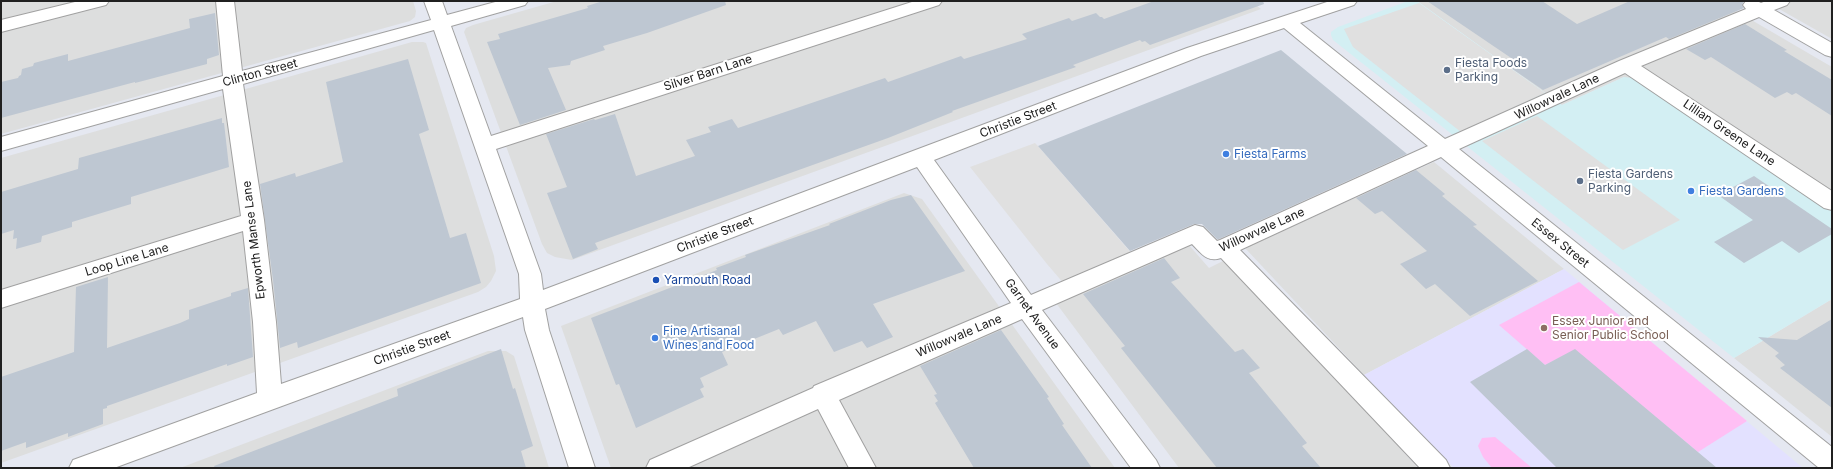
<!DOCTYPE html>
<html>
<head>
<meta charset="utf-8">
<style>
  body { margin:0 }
  #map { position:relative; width:1833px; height:469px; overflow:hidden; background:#e5e8f1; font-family:Inter,sans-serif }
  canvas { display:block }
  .frame { position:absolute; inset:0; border:2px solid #202020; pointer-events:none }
</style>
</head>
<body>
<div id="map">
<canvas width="1833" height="469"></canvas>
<div class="frame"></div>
</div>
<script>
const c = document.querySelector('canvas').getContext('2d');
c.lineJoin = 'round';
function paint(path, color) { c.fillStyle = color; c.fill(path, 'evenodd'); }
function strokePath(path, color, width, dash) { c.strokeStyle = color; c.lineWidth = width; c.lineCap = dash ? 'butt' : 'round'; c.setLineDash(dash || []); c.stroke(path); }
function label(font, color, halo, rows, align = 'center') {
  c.font = font + ' Inter,sans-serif'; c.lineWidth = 4; c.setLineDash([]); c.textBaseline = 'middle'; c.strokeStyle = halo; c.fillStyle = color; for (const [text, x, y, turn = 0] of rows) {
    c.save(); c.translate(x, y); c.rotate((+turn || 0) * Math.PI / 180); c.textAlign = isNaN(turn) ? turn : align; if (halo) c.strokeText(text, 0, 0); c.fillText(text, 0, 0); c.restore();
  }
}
const residential = new Path2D(`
  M1 1H413L416 11 415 17 410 21 1 134Z
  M557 1H1251L1261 9 572 260 555 257 547 253 542 244 464 32 466 28 473 25Z
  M1417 1H1719L1832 67V208L1624 77 1562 105Z
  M1765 1H1832V39Z
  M412 42H423L426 43 494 256 496 271 491 281 486 287 478 292 1 463V158Z
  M1434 162 1564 269 1364 375 1245 248Z
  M904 193 922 199 1115 468H611L561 326Z
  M1188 244 1209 268 1227 259 1418 468H1179L1056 303Z
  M1832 299V437L1734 358Z
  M488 351H506L514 356 549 468H180Z`);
const commercial = new Path2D(`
  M1408 1H1417L1562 105 1624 77 1639 79 1832 208V299L1734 358 1333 40 1331 35V32L1338 27Z`);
const education = new Path2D(`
  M1564 269 1803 468H1454L1364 375Z`);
const park = new Path2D(`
  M1579 282 1747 421 1698 452 1575 350 1545 365 1499 325Z
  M1495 437 1532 468H1492L1483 457 1478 446 1482 438Z`);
const parking = new Path2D(`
  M1419 3 1545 93 1461 132 1353 47 1344 29Z
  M1537 116 1680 220 1623 250 1482 141Z
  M1035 143 1038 146 1133 255 1065 285 1047 264 970 167Z`);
const building = new Path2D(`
  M603 1H725L726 5 647 33 603 46 605 50 571 61 570 65 548 68 566 110 520 125 487 42 500 39 498 34 588 8 587 6Z
  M1154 1H1263L1264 4 1150 45 1145 41 1142 42 1140 40 1073 65 1076 67 952 111 953 112 888 138 595 243 598 249 573 259 547 193 567 187 546 134 594 119 595 120 615 114 636 176 695 156 686 140 711 132 708 127 732 119 738 128 885 78 888 82 961 56 964 59 1027 39 1022 34 1069 18 1072 21 1096 13 1100 17H1102L1104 19Z
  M1427 1H1542L1577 24 1630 1H1744L1742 5 1744 8 1669 39 1666 37 1543 90 1511 68 1520 64Z
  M215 13 219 55 207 59V64L135 83V82L1 118V82L18 78 19 76 21 75 22 69 33 66 34 63 68 54V61L190 28 189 19Z
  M1745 24 1787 50 1784 51 1832 80V116L1796 93 1792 95 1787 92 1775 98 1711 57 1705 60 1686 49Z
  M1281 50 1407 154 1219 239H1217L1202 224H1194L1130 251 1038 146Z
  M408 59 429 130 419 134 450 238 466 233 481 283 298 348 297 342 280 348 273 280 260 184 295 173 296 177 343 162 326 82Z
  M222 118V123H224L229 167 131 197V204L72 222V227L42 236 41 242 16 249 17 238 13 239 14 230 1 234V192L78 169 79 158Z
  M1416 170 1445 194 1442 196 1477 225 1473 226 1538 281 1470 316 1435 284 1426 289 1400 264 1427 251 1382 211 1375 214 1356 198Z
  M1754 176 1832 229V234L1799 253 1782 241 1744 263 1714 242 1753 220 1718 195Z
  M911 195 965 271 873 304 893 337 867 348 862 341 834 352 816 321 783 335 779 329 722 352 728 365 700 378 704 387 700 389 704 397 636 428 619 384 616 385 591 318 717 270 716 268 746 257 745 255 830 225 829 224 891 200Z
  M1164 258 1180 278 1171 282 1235 352 1243 349 1260 368 1249 373 1307 443 1302 446 1321 468H1217L1121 348 1125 346 1083 294Z
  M108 277 107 348 180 323 189 319V310L231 296V293L248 288 253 357 227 366V364L107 406V408L103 409V424L68 437V433L26 448V442L1 451V377L74 352 76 287Z
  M1832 319V408L1780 368 1785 365 1775 356 1779 353 1758 337 1797 340Z
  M1001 330 1049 397 1047 398 1064 424 1062 425 1092 468H974L935 403 938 401 934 395 937 394 920 366Z
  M501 349 513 389 515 388 533 446 521 451 526 468H215L214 466 398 396 397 389Z
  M1527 349 1545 365 1575 349 1717 468H1557L1470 382Z`);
const minor = new Path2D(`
  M79 1H109L106 5 1 32V20Z
  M216 1H234L242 71 431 20 424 1H442L447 15 499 1H528L525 5 451 26 491 136 915 1H942L939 5 496 149 541 274 543 290 1187 48 1330 1H1357L1354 5 1300 23 1445 139 1619 61 1746 9 1743 5 1746 1H1757L1761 3 1766 1H1790L1787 5 1774 10 1832 43V57L1825 55 1759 17 1641 66 1832 191V210L1824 208 1625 73 1459 149 1832 447V468H1819L1441 157 1240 250 1446 460 1450 468H1420L1221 258C1207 263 1201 253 1192 244L1042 310 1156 460 1160 468H1131L1022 319 839 400 876 468H849L818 409 687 468H646L650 460 813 388 814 386 1011 303 917 167 545 309 549 330 595 468H569L525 330 523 317 114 468H69L73 460 257 393 253 322 243 231 1 308V290L241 216 223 89 1 151V137L223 76ZM1284 28 1428 146 1220 240 1217 241 1203 227 1195 225 1031 295 934 160 1201 56ZM434 30 519 274 520 299 281 384 276 322 264 220 243 84Z`);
const markers = [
  [1447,70,4,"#5c6f8a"],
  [1226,154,4,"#3f7fe0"],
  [1580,181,4,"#5c6f8a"],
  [1691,191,4,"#3f7fe0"],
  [656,280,4,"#1a4fb4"],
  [1544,328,4,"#8d6e63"],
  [655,338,4,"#3f7fe0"]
];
const serviceNames = [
  ["Fiesta Foods",1455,63],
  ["Parking",1455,77],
  ["Fiesta Gardens",1588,174],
  ["Parking",1588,188]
];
const streetNames = [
  ["Clinton Street",260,73,-15],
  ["Silver Barn Lane",708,73,-18],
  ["Willowvale Lane",1557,97,-25],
  ["Christie Street",1018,120,-21],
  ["Lillian Greene Lane",1729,133,34],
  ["Willowvale Lane",1262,230,-24],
  ["Christie Street",715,235,-21],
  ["Epworth Manse Lane",254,240,-97],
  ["Essex Street",1560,243,39],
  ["Loop Line Lane",127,260,-17],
  ["Garnet Avenue",1032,314,54],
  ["Willowvale Lane",959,336,-23],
  ["Christie Street",412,348,-20]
];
const shopNames = [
  ["Fiesta Farms",1234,154],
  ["Fiesta Gardens",1699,191],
  ["Fine Artisanal",663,331],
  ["Wines and Food",663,345]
];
const transitNames = [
  ["Yarmouth Road",664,280]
];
const educationNames = [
  ["Essex Junior and",1552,321],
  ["Senior Public School",1552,335]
];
paint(residential, '#dddede');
paint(commercial, '#d3eff3');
paint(education, '#e3e1ff');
paint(park, '#ffbff4');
paint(parking, '#e0e0e0');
paint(building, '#bec7d2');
strokePath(minor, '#a1a1a1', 2);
paint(minor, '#fff');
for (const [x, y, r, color] of markers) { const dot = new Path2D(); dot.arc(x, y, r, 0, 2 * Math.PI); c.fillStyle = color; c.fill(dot); strokePath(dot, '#fff', 1.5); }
label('12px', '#4e5e75', '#fff', serviceNames, 'left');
label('12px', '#202020', '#fff', streetNames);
label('12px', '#366cbe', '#fff', shopNames, 'left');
label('12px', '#164399', '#fff', transitNames, 'left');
label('12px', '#785e54', '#fff', educationNames, 'left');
</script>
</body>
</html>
